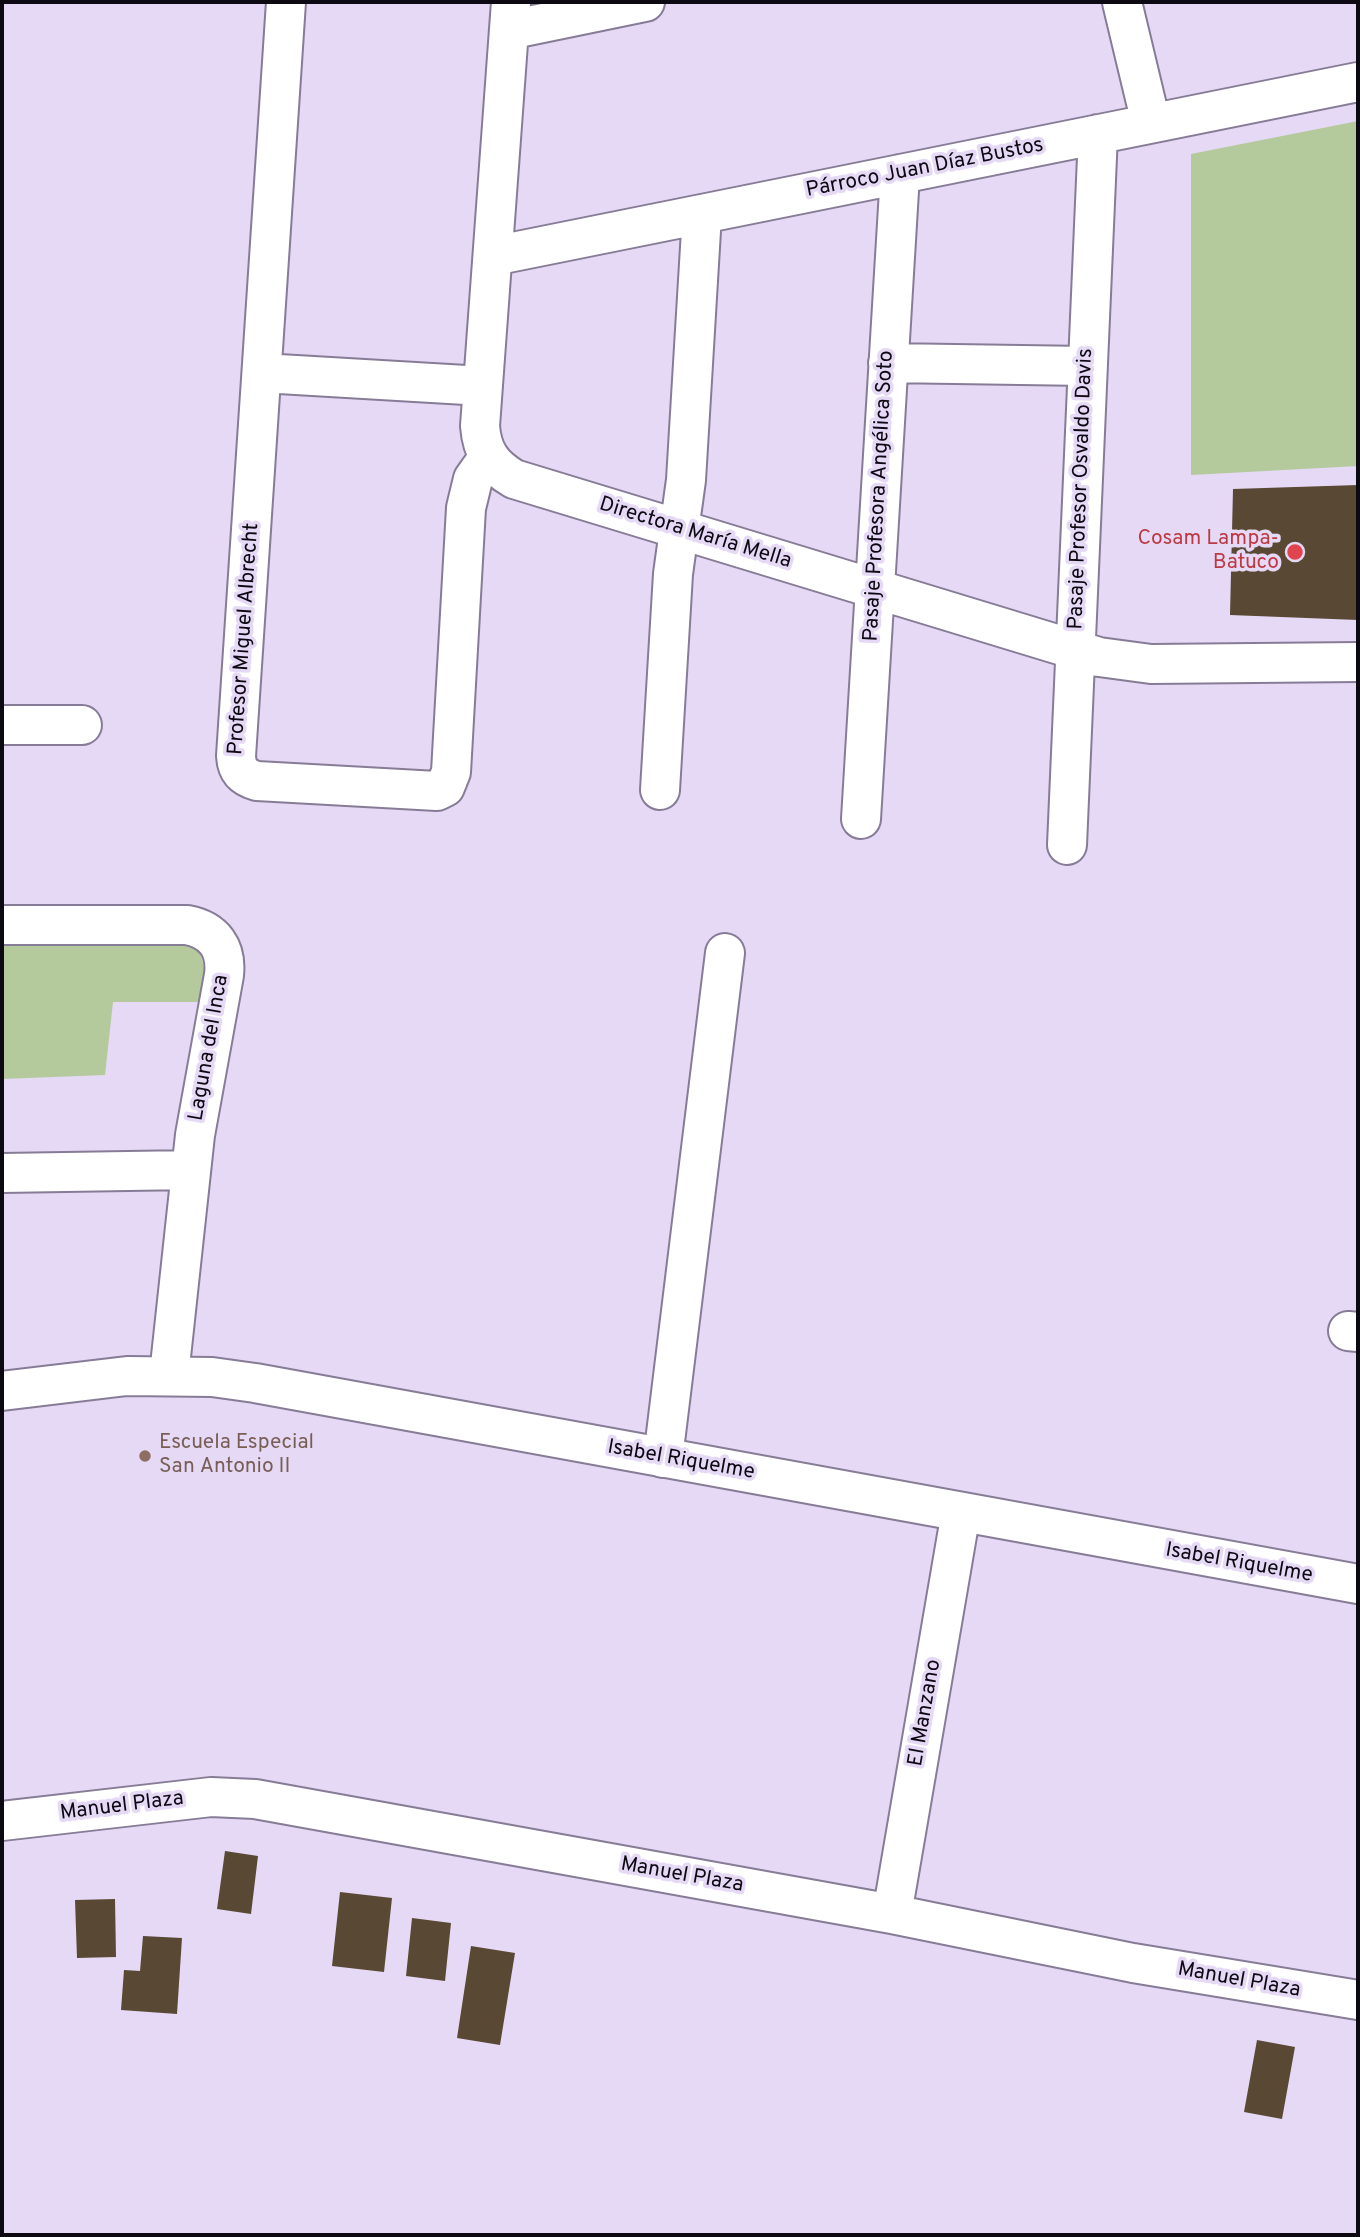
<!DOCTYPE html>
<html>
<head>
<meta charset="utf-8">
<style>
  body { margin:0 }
  #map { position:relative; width:1360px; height:2237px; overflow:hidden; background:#e5d9f6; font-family:Overpass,sans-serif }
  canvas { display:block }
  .frame { position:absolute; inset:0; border:4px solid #0d0912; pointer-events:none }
</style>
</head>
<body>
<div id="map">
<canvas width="1360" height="2237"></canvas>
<div class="frame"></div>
</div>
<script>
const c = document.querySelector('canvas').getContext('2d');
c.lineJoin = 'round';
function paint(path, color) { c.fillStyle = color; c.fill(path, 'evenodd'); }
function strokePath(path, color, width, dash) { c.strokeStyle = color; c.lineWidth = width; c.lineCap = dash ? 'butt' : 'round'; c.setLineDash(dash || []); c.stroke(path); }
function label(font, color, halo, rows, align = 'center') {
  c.font = font + ' Overpass,sans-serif'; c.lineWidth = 7; c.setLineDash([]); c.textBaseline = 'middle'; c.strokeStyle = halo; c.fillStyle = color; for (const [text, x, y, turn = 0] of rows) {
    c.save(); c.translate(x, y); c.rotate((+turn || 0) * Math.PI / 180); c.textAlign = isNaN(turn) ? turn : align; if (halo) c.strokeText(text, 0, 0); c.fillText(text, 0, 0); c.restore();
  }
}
const green = new Path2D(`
  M1358 121V466L1191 475V154Z
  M173 933 192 938C205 959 208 978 202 1002H113L105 1075 2 1079V945Z`);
const building = new Path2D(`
  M1358 485V620L1230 615 1233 489Z
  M225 1851 258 1856 251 1914 217 1909Z
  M340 1892 392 1898 384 1972 332 1966Z
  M115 1899 116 1957 77 1958 75 1900Z
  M412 1918 451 1923 445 1981 406 1976Z
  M143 1936 182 1938 177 2014 121 2010 124 1970 140 1971Z
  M471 1946 515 1953 500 2045 457 2038Z
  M1257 2040 1295 2047 1282 2119 1244 2112Z`);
const minor = new Path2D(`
  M286 2 236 756C237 771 243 777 257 781L437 791 445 787 451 772 466 508 473 479 488 458
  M511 2 480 426C482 452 492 466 514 479L1099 657 1151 664 1358 662
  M1122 2 1151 123
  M509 30 645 2
  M493 256 1358 82
  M888 363 1087 366
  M262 373 483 386
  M2 725H82
  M660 790 673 574 686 480 702 214
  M861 819 900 174
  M1067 845 1098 134
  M2 925H187C214 930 227 948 224 975L195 1135 169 1375
  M2 1173 191 1170
  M1348 1331 1358 1332
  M663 1458 725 953
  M2 1821 211 1797 255 1799 892 1914 1133 1963 1358 2000
  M892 1914 961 1512`);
const major = new Path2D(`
  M2 1391 127 1376 212 1377 255 1383 1358 1584`);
const markers = [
  [1295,552,9,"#e0444e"],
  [145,1456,7,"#8d6e63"]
];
const streetNames = [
  ["Párroco Juan Díaz Bustos",925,169,-11],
  ["Pasaje Profesor Osvaldo Davis",1082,489,-88],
  ["Pasaje Profesora Angélica Soto",880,496,-87],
  ["Directora María Mella",695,534,17],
  ["Profesor Miguel Albrecht",245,639,-86],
  ["Laguna del Inca",210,1048,-80],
  ["Isabel Riquelme",681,1461,10],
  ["Isabel Riquelme",1239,1564,10],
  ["El Manzano",926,1713,-80],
  ["Manuel Plaza",122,1807,-7],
  ["Manuel Plaza",682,1876,10],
  ["Manuel Plaza",1239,1981,10]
];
const healthNames = [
  ["Cosam Lampa-",1279,540],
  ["Batuco",1279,564]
];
const educationNames = [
  ["Escuela Especial",159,1444],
  ["San Antonio II",159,1468]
];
paint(green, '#b4c99c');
paint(building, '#594934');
strokePath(minor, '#877c96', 42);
strokePath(major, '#877c96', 42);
strokePath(minor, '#fff', 38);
strokePath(major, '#fff', 38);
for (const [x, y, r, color] of markers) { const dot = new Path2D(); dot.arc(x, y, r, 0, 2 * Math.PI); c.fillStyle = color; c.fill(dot); strokePath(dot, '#e5d9f6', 2.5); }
label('21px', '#0d0912', '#e5d9f6', streetNames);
label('21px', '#be3a42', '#e5d9f6', healthNames, 'right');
label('21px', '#785e54', '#e5d9f6', educationNames, 'left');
</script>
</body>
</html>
